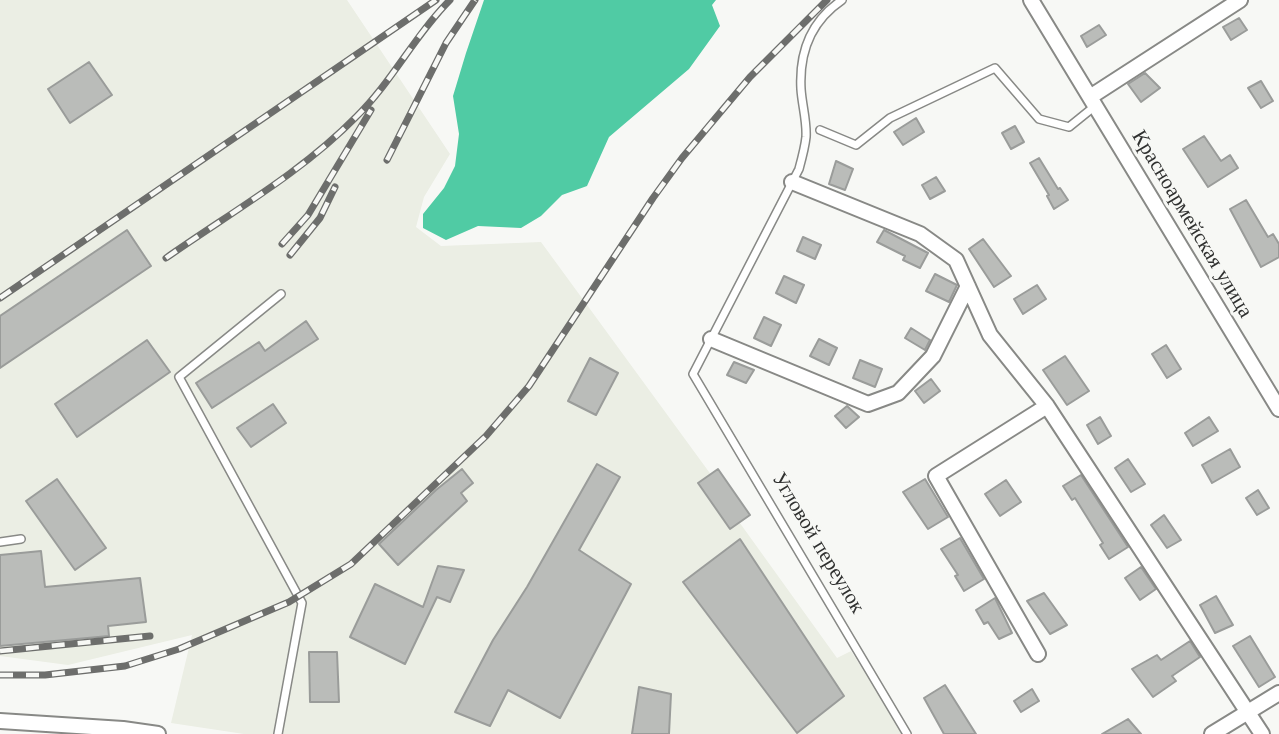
<!DOCTYPE html>
<html>
<head>
<meta charset="utf-8">
<style>
  body { margin:0 }
  canvas { display:block; background:#f7f8f5 }
</style>
</head>
<body>
<canvas width="1279" height="734"></canvas>
<script>
const c = document.querySelector('canvas').getContext('2d');
c.lineJoin = 'round';
function paint(path, color) { c.fillStyle = color; c.fill(path, 'evenodd'); }
function strokePath(path, color, width, dash) { c.strokeStyle = color; c.lineWidth = width; c.lineCap = dash ? 'butt' : 'round'; c.setLineDash(dash || []); c.stroke(path); }
function label(font, color, halo, rows, align = 'center') {
  c.font = font + ' "Libre Baskerville",serif'; c.lineWidth = 6; c.setLineDash([]); c.textBaseline = 'middle'; c.strokeStyle = halo; c.fillStyle = color; for (const [text, x, y, turn = 0] of rows) {
    c.save(); c.translate(x, y); c.rotate((+turn || 0) * Math.PI / 180); c.textAlign = isNaN(turn) ? turn : align; if (halo) c.strokeText(text, 0, 0); c.fillText(text, 0, 0); c.restore();
  }
}
const built = new Path2D(`
  M0 0H347L450 154 424 197 416 227 441 246 541 242 739 513 737 519 837 658 851 651 904 734H244L171 723 192 635 68 665 0 656Z`);
const water = new Path2D(`
  M484 0H716L712 5 720 26 689 69 609 137 587 186 562 195 541 216 521 228 478 226 446 240 423 228V214L444 188 455 166 459 134 453 96 466 53Z`);
const building = new Path2D(`
  M1239 18 1247 30 1231 40 1223 27Z
  M1099 25 1106 35 1087 47 1081 36Z
  M89 62 112 95 70 123 48 89Z
  M1145 73 1160 88 1141 102 1128 84Z
  M1261 81 1273 101 1261 108 1248 88Z
  M916 118 924 132 903 145 894 132Z
  M1015 126 1024 142 1011 149 1002 133Z
  M1204 136 1221 161 1230 155 1238 168 1208 187 1183 149Z
  M1039 158 1058 189 1060 188 1068 200 1054 209 1047 196 1049 195 1030 163Z
  M836 161 853 169 845 190 829 184Z
  M936 177 945 191 930 199 922 185Z
  M1246 200 1268 237 1273 234 1279 244V257L1261 267 1230 209Z
  M127 230 151 266 0 368V316Z
  M884 230 928 253 920 268 903 260 905 256 877 242Z
  M803 237 821 245 815 259 797 251Z
  M983 239 1011 276 994 287 969 249Z
  M935 274 957 285 949 302 926 291Z
  M784 276 804 285 796 303 776 293Z
  M1037 285 1046 299 1023 314 1014 299Z
  M764 317 781 325 771 346 754 338Z
  M306 321 318 339 212 408 196 383 259 342 265 351Z
  M911 328 930 340 925 350 905 338Z
  M819 339 837 348 829 365 810 356Z
  M147 340 170 372 77 437 55 404Z
  M1166 345 1181 369 1167 378 1152 354Z
  M1065 356 1089 391 1067 405 1043 370Z
  M590 358 618 373 596 415 568 401Z
  M860 360 882 369 875 387 853 378Z
  M734 362 754 370 746 383 727 375Z
  M931 379 940 391 924 403 915 391Z
  M273 404 286 423 251 447 237 428Z
  M847 406 859 417 846 428 835 416Z
  M1100 417 1111 436 1098 444 1087 425Z
  M1209 417 1218 431 1193 446 1185 433Z
  M1230 449 1240 467 1212 483 1202 465Z
  M1128 459 1145 484 1131 492 1115 468Z
  M597 464 620 477 579 550 631 584 560 718 508 690 490 726 455 712 493 640 527 587Z
  M462 469 473 483 461 493 467 501 398 565 379 544 436 490Z
  M718 469 750 515 730 529 698 483Z
  M1081 475 1128 547 1109 559 1100 545 1103 543 1075 498 1072 500 1063 486Z
  M57 479 106 548 75 570 26 501Z
  M925 479 948 517 928 529 903 492Z
  M1006 480 1021 502 1000 516 985 494Z
  M1258 490 1269 508 1257 515 1246 498Z
  M1164 515 1181 540 1167 548 1151 525Z
  M960 538 984 579 964 591 955 576 958 575 941 549Z
  M740 539 844 696 797 733 683 582Z
  M41 551 45 587 140 578 146 622 108 626 109 636 0 646V555Z
  M438 566 464 570 450 602 437 597 405 664 350 637 375 584 423 607Z
  M1141 567 1156 589 1140 600 1125 578Z
  M1044 593 1067 625 1050 634 1027 601Z
  M1216 596 1233 625 1215 633 1200 605Z
  M995 598 1012 633 999 639 988 622 984 624 976 610Z
  M1250 636 1275 677 1259 687 1233 646Z
  M1190 641 1200 657 1172 676 1176 681 1153 697 1132 669 1157 655 1161 660Z
  M309 652H337L339 702H310Z
  M945 685 976 734H944L924 698Z
  M639 687 671 694 669 734H632Z
  M1032 689 1039 701 1021 712 1014 701Z
  M1128 719 1141 734H1102Z`);
const service = new Path2D(`
  M842 0C811 21 799 52 801 89 802 105 807 121 806 137 805 147 802 158 799 169L693 374 907 734
  M820 130 856 145 890 118 995 68 1039 119 1069 127 1095 106
  M0 542 21 539
  M278 734 302 603 179 377 281 294`);
const minor = new Path2D(`
  M1031 0 1279 409
  M1090 97 1240 0
  M792 182 920 234 956 260 990 335 1047 406 1262 734
  M711 339 868 404 898 393 933 356 968 286
  M1038 654 936 476 1047 406
  M0 721 123 729 158 734
  M1212 734 1279 693`);
const rail = new Path2D(`
  M387 160 446 43 475 0
  M282 244 308 215 371 110
  M290 255 320 218 335 187
  M166 258C230 213 301 173 356 117 392 82 414 36 450 0
  M0 298 436 0
  M0 651 150 636
  M0 675H45L125 666 179 649 289 602 351 564 486 436 529 386 653 198 682 158 750 77 827 0`);
const streetNames = [
  ["Красноармейская улица",1192,224,59],
  ["Угловой переулок",818,543,59]
];
paint(built, '#ebeee4');
paint(water, '#50cba4');
paint(building, '#babcb9');
strokePath(building, '#9a9c9a', 2);
strokePath(service, '#888986', 10);
strokePath(minor, '#888986', 18);
strokePath(service, '#fff', 7);
strokePath(minor, '#fff', 14);
strokePath(rail, '#6d6e6c', 7);
strokePath(rail, '#f7f8f5', 4.5, [13]);
label('21px', '#303130', '#f7f8f5', streetNames);
</script>
</body>
</html>
